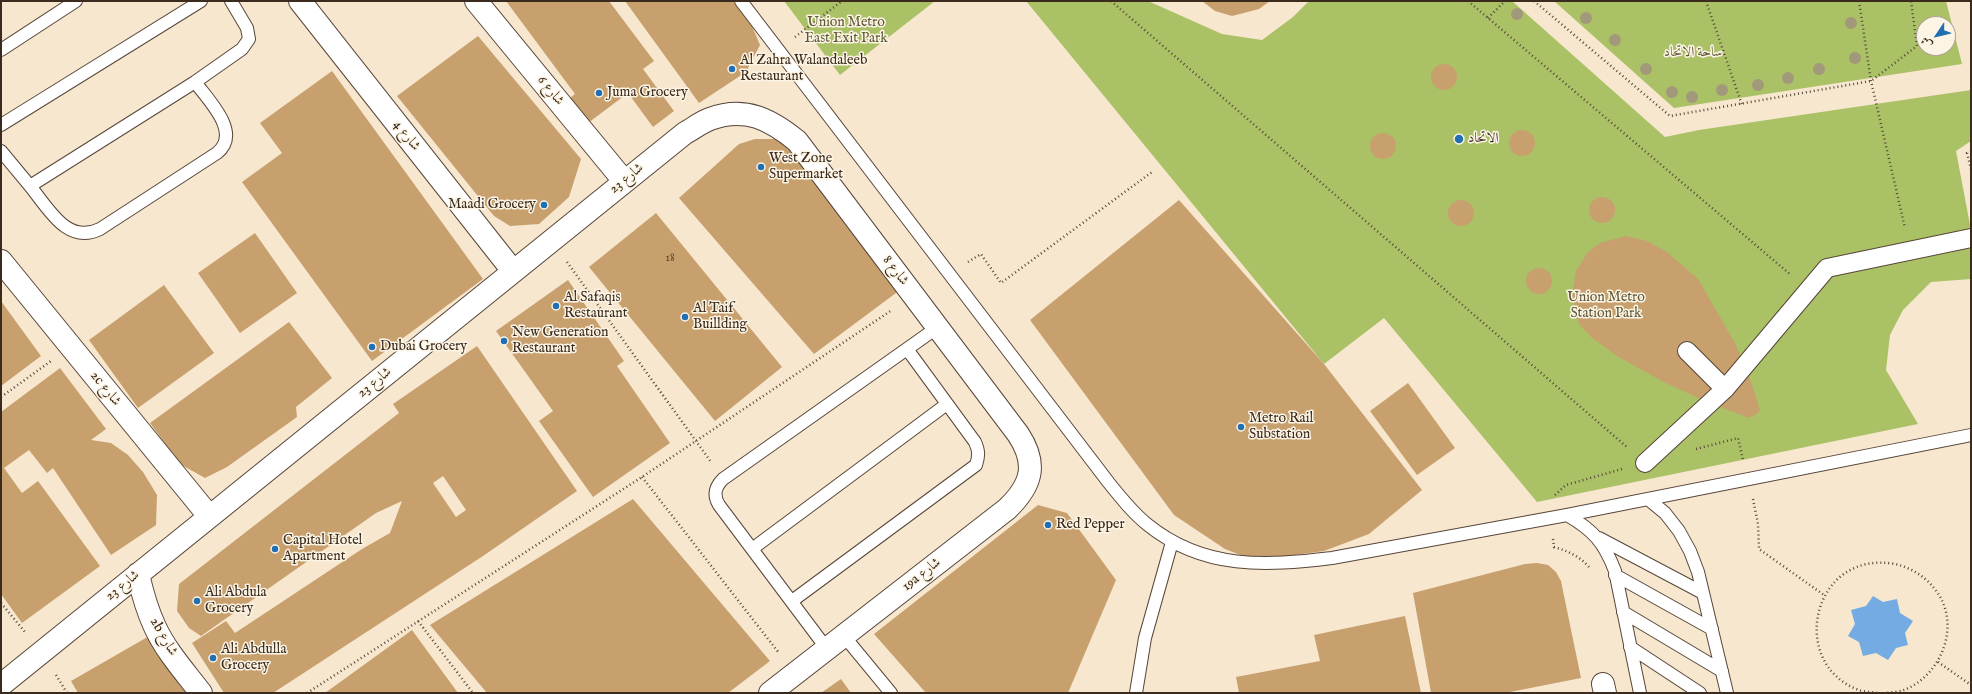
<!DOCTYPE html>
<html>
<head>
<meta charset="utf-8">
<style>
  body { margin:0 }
  #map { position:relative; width:1972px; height:694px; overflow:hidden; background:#f7e7cf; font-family:"IM FELL English",Amiri,serif }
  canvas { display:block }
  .frame { position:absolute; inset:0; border:2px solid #3b2a1e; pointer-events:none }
  .north { position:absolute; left:1916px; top:16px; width:40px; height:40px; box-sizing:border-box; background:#fcf5e5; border:1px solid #afa495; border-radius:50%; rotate:235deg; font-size:11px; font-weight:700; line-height:16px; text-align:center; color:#3b2a1e }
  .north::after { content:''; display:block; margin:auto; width:14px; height:18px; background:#1f6fb2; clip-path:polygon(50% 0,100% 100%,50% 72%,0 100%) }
</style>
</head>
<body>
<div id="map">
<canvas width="1972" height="694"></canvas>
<div class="frame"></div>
<div class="north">ش</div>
</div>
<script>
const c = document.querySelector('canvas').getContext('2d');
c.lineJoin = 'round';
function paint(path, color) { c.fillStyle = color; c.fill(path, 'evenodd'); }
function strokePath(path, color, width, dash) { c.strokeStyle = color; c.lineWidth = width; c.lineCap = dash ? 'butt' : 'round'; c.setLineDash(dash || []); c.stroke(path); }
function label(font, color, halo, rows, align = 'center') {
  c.font = font + ' "IM FELL English",Amiri,serif'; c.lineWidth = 3; c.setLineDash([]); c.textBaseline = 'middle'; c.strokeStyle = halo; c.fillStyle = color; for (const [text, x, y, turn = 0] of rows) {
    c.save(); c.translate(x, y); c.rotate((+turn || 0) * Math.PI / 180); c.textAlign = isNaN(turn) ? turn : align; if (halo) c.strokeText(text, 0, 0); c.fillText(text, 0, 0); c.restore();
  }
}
const green = new Path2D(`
  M784 1H935L840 75Z
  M1026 1H1148L1222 34 1262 40 1293 17 1309 1H1512L1665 137 1699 130 1971 90V141L1956 151 1971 230V279L1931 282 1903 310 1890 335 1886 370 1918 424 1537 502 1384 318 1324 364Z
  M1554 1H1946L1962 64 1674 108ZM1924 24H1948V48H1924Z`);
const water = new Path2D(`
  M1873 596 1883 602 1897 599 1900 613 1913 621 1905 633 1908 645 1896 648 1888 660 1876 653 1863 656 1859 642 1848 636 1855 624 1851 610 1866 606Z`);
const building = new Path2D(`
  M506 1H609L654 61 643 69 674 111 653 127 628 93 588 123 570 98 575 94Z
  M625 1H733L752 26 760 45 746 72 699 103Z
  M1202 1H1270L1259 9 1232 16 1215 11Z
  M478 36 581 159 569 197 539 224 510 226 494 216 397 96Z
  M1431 77a13 13 0 1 1 26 0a13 13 0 1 1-26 0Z
  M332 71 483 279 372 361 242 182 282 153 260 123Z
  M1509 143a13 13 0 1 1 26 0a13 13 0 1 1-26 0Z
  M1370 146a13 13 0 1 1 26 0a13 13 0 1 1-26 0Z
  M755 139H779L804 158 904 287 814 354 679 198 739 144Z
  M1589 210a13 13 0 1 1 26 0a13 13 0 1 1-26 0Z
  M1179 200 1324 364 1422 490 1369 534 1324 551 1280 557 1248 558 1225 549 1174 515 1030 320Z
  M1448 213a13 13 0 1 1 26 0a13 13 0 1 1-26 0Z
  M656 213 782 367 715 421 589 267Z
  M255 233 297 293 240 333 198 273Z
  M1626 236 1647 241 1667 252 1698 279 1736 345 1753 387 1760 411 1755 415 1749 418 1702 400 1660 380 1617 356 1591 337 1579 324 1572 297 1576 271 1588 252 1600 243Z
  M1526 281a13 13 0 1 1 26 0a13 13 0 1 1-26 0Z
  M568 280 624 361 617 366 670 443 593 497 539 421 553 411 496 331Z
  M164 285 214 353 138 408 89 340Z
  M1 301 41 356 1 386Z
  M289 322 332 378 296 407 297 417 227 467 205 478 180 464 150 423Z
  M477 346 577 491 483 556 273 693H224L192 643 226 621 235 633 362 549 390 533 402 501 376 513 201 636 189 628 177 611 179 584 399 413 393 404ZM443 476 466 510 456 517 433 483Z
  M60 368 106 429 91 440 111 443 128 455 143 472 157 495 156 525 111 555 53 468 47 473 29 450 4 468 22 493 38 481 100 566 22 623 1 594V412Z
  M1408 383 1455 448 1417 475 1370 411Z
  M633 499 770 661 728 693H487L430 625Z
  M1038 505 1067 513 1116 580 1068 693H926L874 634Z
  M1537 563 1548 565 1556 572 1561 581 1581 678 1505 693H1431L1413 593 1525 564Z
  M1405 616 1421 693H1239L1236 677 1320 661 1314 635Z
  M412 630 458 693H325Z
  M151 635 192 693H78L71 681Z
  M841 679 851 693H821Z`);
const path = new Path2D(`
  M1111 1 1628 448
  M1468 1 1791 275
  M1534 1 1670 116 1871 81 1917 46 1911 1
  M1706 1 1742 105
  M1859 1 1871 81 1905 228
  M1488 18 1505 1
  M795 37 842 1
  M1971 152 1967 153 1971 169
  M567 262 711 462
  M968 262 981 254 1001 283 1152 172
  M1 397 51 361
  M1696 449 1738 438 1743 460
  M642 477 779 653
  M1555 495 1566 485 1622 469
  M1753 499 1758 524 1759 549 1824 595
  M1553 539 1554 547C1568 551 1579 556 1589 567
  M1 603 25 632
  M418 621 473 693
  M1938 662 1971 685
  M56 675 67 693
  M307 693 642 477 892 310
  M1877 693C1871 692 1864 692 1859 690 1787 664 1812 549 1895 564 1913 568 1929 579 1939 595 1960 629 1940 676 1904 690 1899 692 1892 692 1886 693`);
const service = new Path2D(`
  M741 1 1109 483C1121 498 1133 513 1148 525 1204 570 1266 566 1332 558L1567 515 1971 435
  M1 50 76 1
  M1 125 201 1
  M1 151 30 186 195 82 242 49 249 39 247 28 231 1
  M30 186C49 209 67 245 100 229L217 153C242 133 209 101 195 82
  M1648 499 1665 513 1679 531 1690 551 1698 572 1727 693
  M1567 515C1593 530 1604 542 1615 571L1640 693
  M1599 538 1703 593
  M752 549 947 404
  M1615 575 1712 629
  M792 601 976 465C979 456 979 451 975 442L907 349
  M1623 612 1722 671
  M844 636 891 693
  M1630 647 1700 693
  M827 649 719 505C713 495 715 487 723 479L938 327
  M1136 693 1145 638 1172 542`);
const pedestrian = new Path2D(`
  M1687 351 1725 389
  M1645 463 1725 389 1827 268 1971 238`);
const minor = new Path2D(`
  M300 1 513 271
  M476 1 624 181
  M1 261 209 516
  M138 574C142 592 147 610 155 627 166 651 185 672 201 693
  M1603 684 1605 693
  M1 685 685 133C693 129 701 122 710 119 745 106 770 119 797 141L1018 434C1038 464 1032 485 1007 509L770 693`);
const trees = [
  [1517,14],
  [1586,18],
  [1851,23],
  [1615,40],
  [1855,58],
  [1646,69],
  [1819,69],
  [1788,78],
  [1758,85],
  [1722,90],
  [1672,92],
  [1692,97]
];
const markers = [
  [732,69,4,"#1f6fb2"],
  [599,93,4,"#1f6fb2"],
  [1459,139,5,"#1f6fb2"],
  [761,167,4,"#1f6fb2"],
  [544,205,4,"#1f6fb2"],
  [556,306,4,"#1f6fb2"],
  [685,317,4,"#1f6fb2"],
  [504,341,4,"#1f6fb2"],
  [372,347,4,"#1f6fb2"],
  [1241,427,4,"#1f6fb2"],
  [1048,525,4,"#1f6fb2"],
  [275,549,4,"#1f6fb2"],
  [197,601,4,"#1f6fb2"],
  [213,658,4,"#1f6fb2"]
];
const numberNames = [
  ["18",670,259]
];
const parkNames = [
  ["Union Metro",846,23],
  ["East Exit Park",846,39],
  ["ساحة الاتحاد",1693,53],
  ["Union Metro",1606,298],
  ["Station Park",1606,314]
];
const poiNames = [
  ["Al Zahra Walandaleeb",740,61],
  ["Restaurant",740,77],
  ["Juma Grocery",607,93],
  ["الاتحاد",1468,139],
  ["West Zone",769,159],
  ["Supermarket",769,175],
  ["Maadi Grocery",536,205,"right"],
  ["Al Safaqis",564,298],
  ["Restaurant",564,314],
  ["Al Taif",693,309],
  ["Buillding",693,325],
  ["New Generation",512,333],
  ["Restaurant",512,349],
  ["Dubai Grocery",380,347],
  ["Metro Rail",1249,419],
  ["Substation",1249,435],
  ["Red Pepper",1056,525],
  ["Capital Hotel",283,541],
  ["Apartment",283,557],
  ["Ali Abdula",205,593],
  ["Grocery",205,609],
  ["Ali Abdulla",221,650],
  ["Grocery",221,666]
];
const streetNames = [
  ["شارع 6",550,91,51],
  ["شارع 4",406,136,52],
  ["شارع 23",627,179,-39],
  ["شارع 8",895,271,53],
  ["شارع 23",375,383,-39],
  ["2c شارع",105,389,51],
  ["19a شارع",922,575,-38],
  ["شارع 23",123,586,-39],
  ["2b شارع",163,637,60]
];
paint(green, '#abc166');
paint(water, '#73abe2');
paint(building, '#c8a06e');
strokePath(service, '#574639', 14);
strokePath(pedestrian, '#574639', 20);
strokePath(minor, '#574639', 24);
strokePath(path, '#574639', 2.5, [1, 3]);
strokePath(service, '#fff', 12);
strokePath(pedestrian, '#fff', 18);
strokePath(minor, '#fff', 22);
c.fillStyle = '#a2987a';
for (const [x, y] of trees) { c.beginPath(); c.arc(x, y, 6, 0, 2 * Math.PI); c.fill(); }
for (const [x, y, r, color] of markers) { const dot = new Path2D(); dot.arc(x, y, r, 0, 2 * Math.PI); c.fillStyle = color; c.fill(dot); strokePath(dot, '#fcf5e5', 1.5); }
label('12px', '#5e4832', null, numberNames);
label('14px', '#5d5734', '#fcf5e5', parkNames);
label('14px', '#3b2a1e', '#fcf5e5', poiNames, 'left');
label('14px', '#3b2a1e', '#fcf5e5', streetNames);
</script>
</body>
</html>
